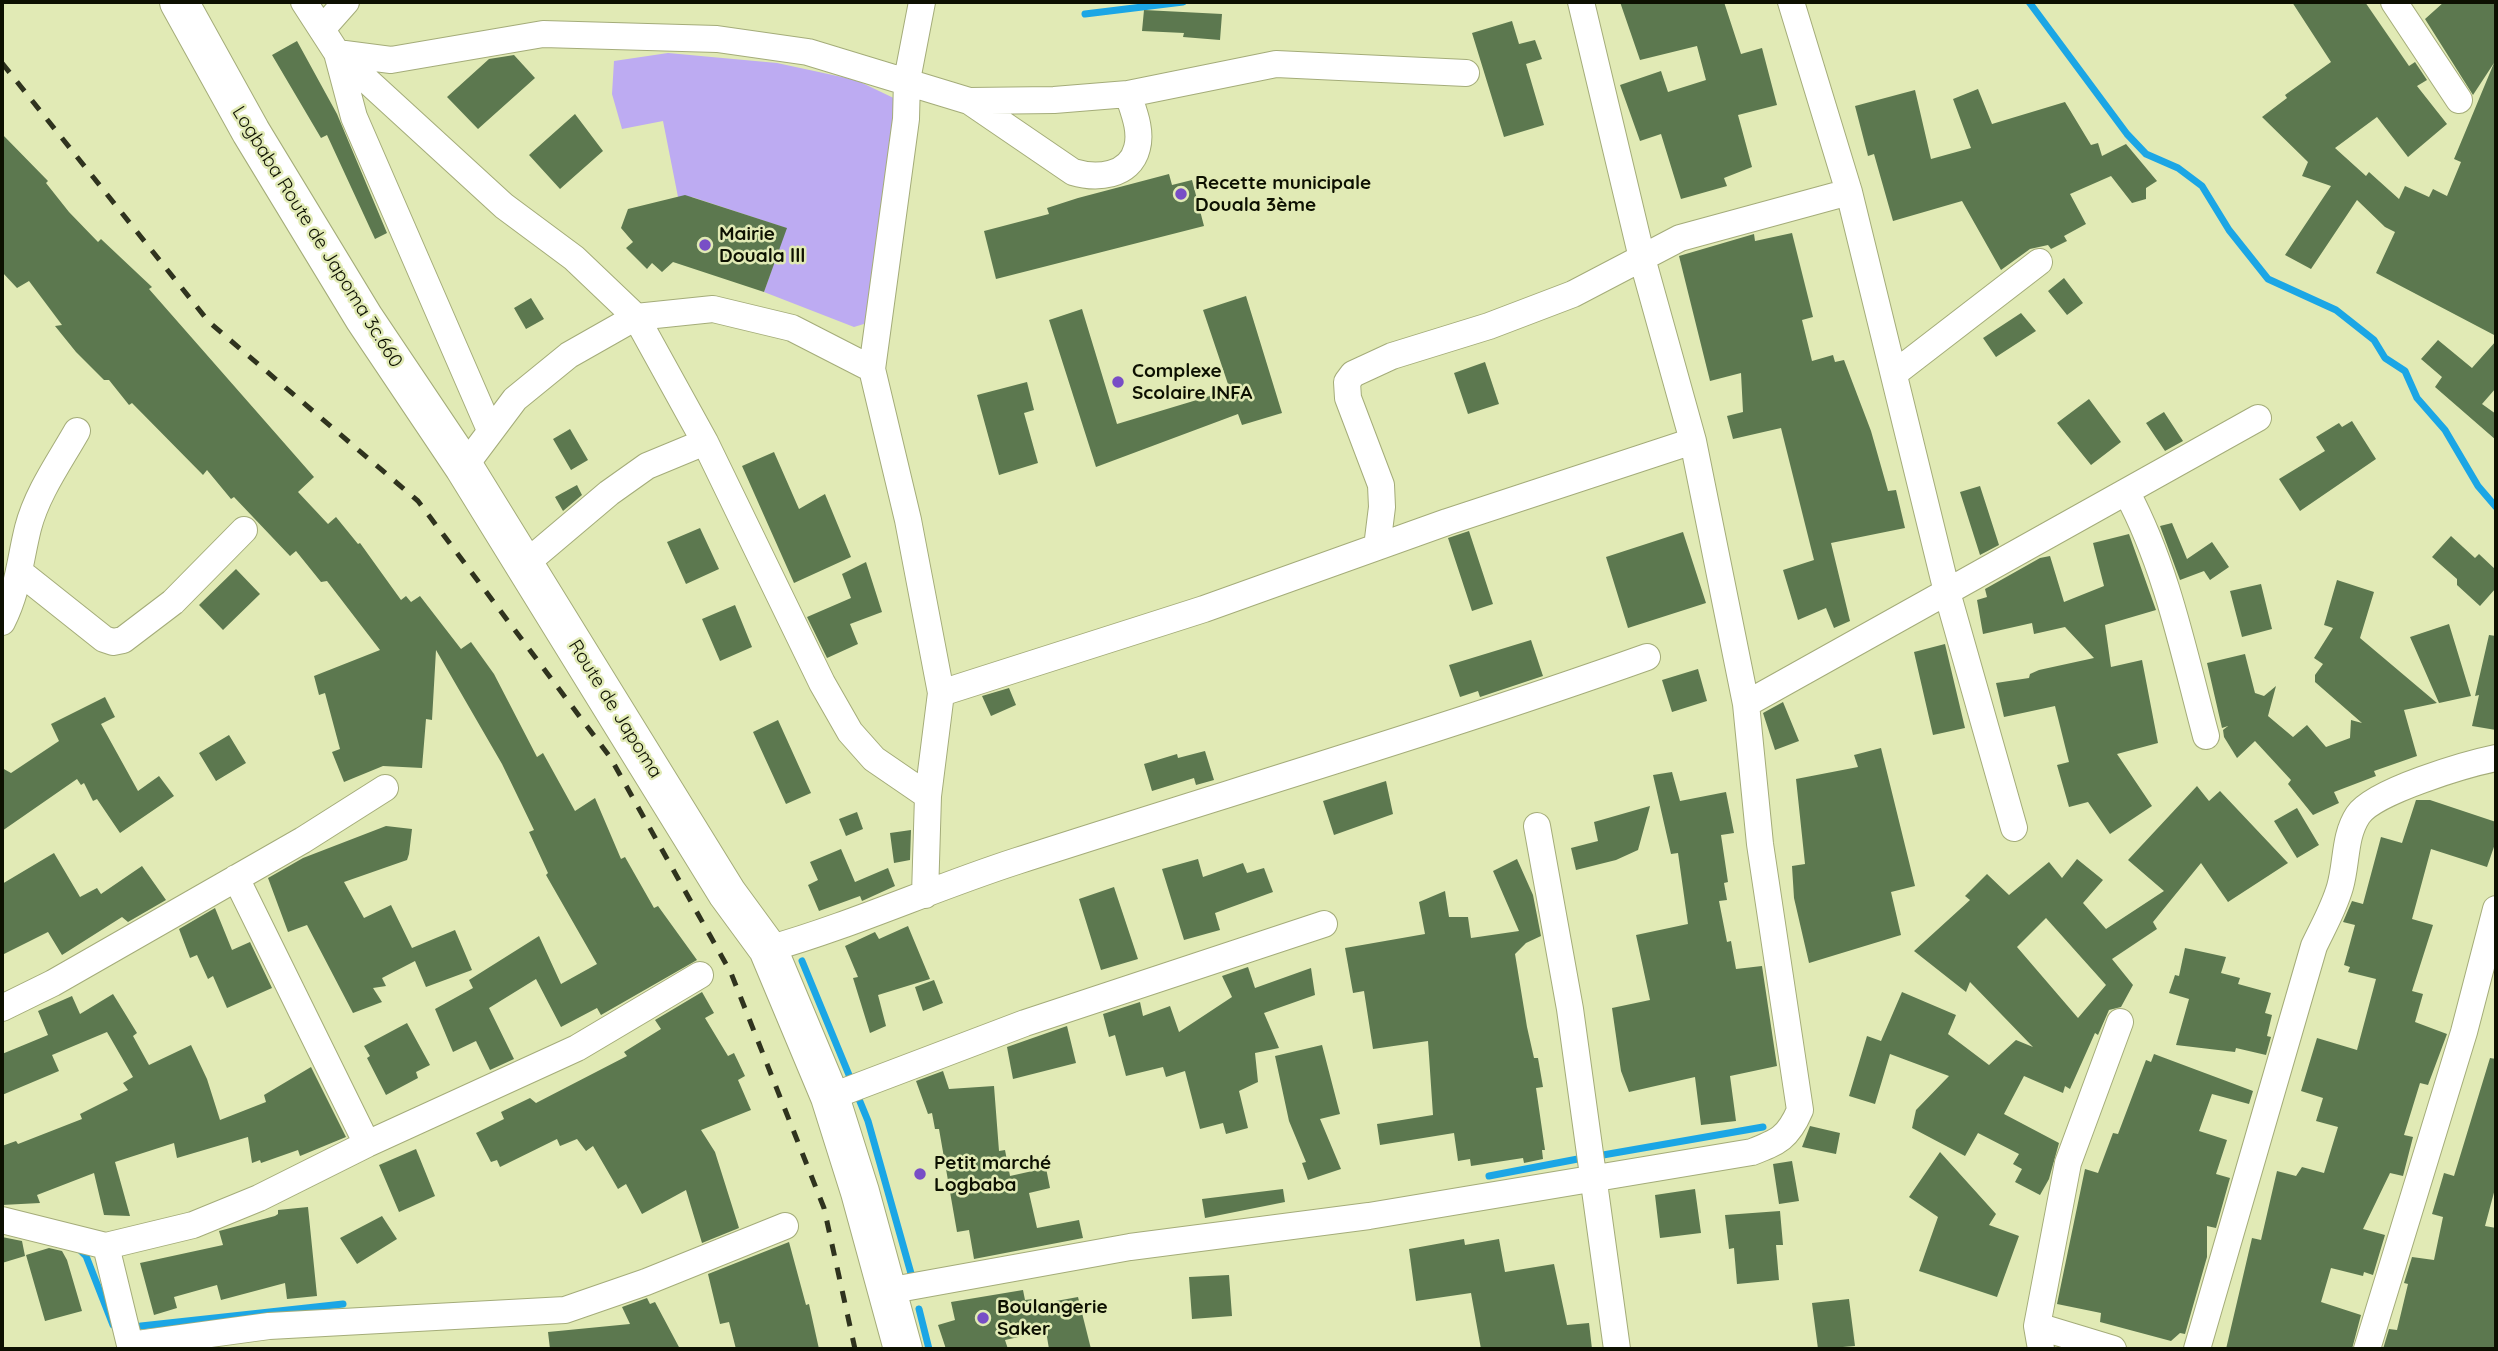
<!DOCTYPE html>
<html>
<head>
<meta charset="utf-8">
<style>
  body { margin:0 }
  #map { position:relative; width:2498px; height:1351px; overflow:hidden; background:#e1eab5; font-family:Quicksand,sans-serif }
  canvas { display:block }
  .frame { position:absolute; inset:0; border:4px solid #0d1001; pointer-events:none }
</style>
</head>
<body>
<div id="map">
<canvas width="2498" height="1351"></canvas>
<div class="frame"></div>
</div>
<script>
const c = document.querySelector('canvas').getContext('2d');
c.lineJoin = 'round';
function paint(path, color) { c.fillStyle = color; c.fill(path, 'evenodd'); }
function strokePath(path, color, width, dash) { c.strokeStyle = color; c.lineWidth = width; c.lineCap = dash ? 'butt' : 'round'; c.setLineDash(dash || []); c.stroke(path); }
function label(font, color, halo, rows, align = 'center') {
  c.font = font + ' Quicksand,sans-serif'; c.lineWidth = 5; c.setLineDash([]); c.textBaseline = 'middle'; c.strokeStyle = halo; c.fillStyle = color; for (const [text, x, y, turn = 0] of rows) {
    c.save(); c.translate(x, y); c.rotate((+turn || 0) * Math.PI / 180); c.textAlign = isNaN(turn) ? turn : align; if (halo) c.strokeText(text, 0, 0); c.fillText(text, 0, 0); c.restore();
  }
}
const green = new Path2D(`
  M668 53 777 63 856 80 902 102V132L882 200 867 323 854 327 764 292 786 228 692 197 689 206 678 197 663 121 622 129 612 94 614 61Z`);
const stream = new Path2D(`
  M2029 2 2127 134 2146 154 2178 168 2202 186 2229 230 2268 279 2336 310 2374 340 2385 358 2405 371 2417 398 2445 430 2478 486 2496 507
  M1085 14 1183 2
  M802 961 868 1121 912 1277
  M1603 1155 1763 1127
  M1489 1176 1583 1158
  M78 1248 86 1256 113 1325
  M919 1309 929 1349
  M141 1326 343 1304`);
const building = new Path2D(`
  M1620 2H1724L1741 54 1762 48 1777 105 1738 115 1752 167 1724 178 1727 186 1681 199 1661 134 1640 141 1620 85 1661 71 1668 92 1706 80 1697 46 1640 60Z
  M2292 2H2365L2409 66 2415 62 2427 80 2417 86 2447 124 2408 157 2377 117 2335 148 2366 176 2369 172 2399 199 2405 186 2429 197 2433 189 2447 196 2461 162 2454 159 2494 63 2473 95 2425 19 2444 2H2496V336L2376 273 2395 232 2385 227 2357 200 2311 269 2285 255 2331 186 2302 176 2308 162 2262 117 2287 98 2285 95 2331 62Z
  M1144 10 1222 14 1220 40 1183 37 1184 33 1142 31Z
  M1512 21 1519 44 1535 40 1542 59 1526 64 1544 125 1504 137 1472 33Z
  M297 41 337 114 387 233 375 239 327 135 321 138 272 55Z
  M514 55 535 78 478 129 447 97 489 59Z
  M1978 89 1992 124 2065 102 2091 145 2098 143 2102 156 2126 144 2157 181 2146 188V199L2132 203 2111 176 2070 194 2086 224 2064 236 2067 241 2051 249 2048 245 2030 249 2001 270 1962 201 1893 221 1874 154 1868 156 1855 106 1915 90 1931 159 1971 148 1953 99Z
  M575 114 603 151 560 189 529 155Z
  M2 134 48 181 46 183 69 212 98 242 101 239 152 287 149 289 314 477 298 492 328 524 336 517 358 544 360 543 401 600 406 596 411 602 420 596 461 649 471 642 494 674 537 757 543 753 575 811 595 798 621 859 625 857 654 908 658 906 697 960 601 1015 597 1008 561 1027 536 979 489 1008 514 1059 490 1070 476 1041 453 1052 435 1009 473 988 469 980 539 936 561 984 597 964 546 875 548 873 529 832 534 830 502 764 436 650 432 720 426 719 422 768 383 766 344 782 332 752 340 749 325 693 319 695 314 676 380 650 327 581 321 582 296 551 290 556 234 497 231 499 207 470 203 475 132 403 129 405 109 380H104L76 352 55 326 62 325 29 281 17 288 2 272Z
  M1169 174 1172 185 1192 180 1204 226 996 279 984 231 1049 214 1047 208 1078 198Z
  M685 195 787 228 764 292 673 262 662 272 652 263 647 269 626 248 633 242 621 228 628 209Z
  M1792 233 1813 317 1802 320 1812 361 1833 355 1835 362 1844 360 1871 431 1888 491 1896 490 1905 528 1831 543 1850 621 1834 628 1826 608 1798 620 1783 570 1814 560 1781 428 1733 439 1727 416 1743 412 1741 373 1710 381 1679 256 1754 234 1755 241Z
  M2064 278 2083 303 2067 315 2048 291Z
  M1246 296 1282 413 1242 425 1238 414 1096 467 1049 320 1082 309 1117 424 1230 390 1203 310Z
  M531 298 544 319 526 329 514 308Z
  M2021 313 2036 331 1996 357 1983 338Z
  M2438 340 2472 368 2496 341V388L2482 404 2496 414V440L2435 387 2442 377 2421 359Z
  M1485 362 1499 404 1468 414 1454 373Z
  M1027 382 1034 410 1024 413 1038 463 999 475 977 395Z
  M2089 399 2121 442 2091 465 2057 423Z
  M2164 412 2183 441 2165 451 2146 423Z
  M2352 421 2376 459 2300 511 2279 479 2325 451 2316 437 2339 423 2342 427Z
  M570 429 588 460 571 470 553 439Z
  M774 452 799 509 825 494 851 557 794 583 742 466Z
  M577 485 582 495 563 511 555 497Z
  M1980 486 1999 545 1980 555 1960 492Z
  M2172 523 2187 559 2212 542 2229 567 2210 580 2204 571 2180 580 2160 526Z
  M700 528 719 569 686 584 667 542Z
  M1469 531 1493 604 1472 611 1448 538Z
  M1683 532 1706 603 1628 628 1606 557Z
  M2129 534 2156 610 2105 625 2111 667 2142 660 2158 743 2117 754 2152 806 2110 834 2088 802 2069 807 2057 765 2069 762 2055 706 2004 717 1996 683 2029 678 2030 674 2039 670 2094 658 2065 627 2034 634 2032 623 1983 634 1977 600 1987 597 1985 589 2040 558 2050 556 2064 602 2104 586 2093 543Z
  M2451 536 2475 558 2479 554 2496 570V588L2480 606 2457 585V579L2432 557Z
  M866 562 882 612 850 624 858 644 827 658 807 617 851 598 842 574Z
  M236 569 260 594 223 630 199 605Z
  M2337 580 2374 592 2360 638 2437 703 2404 710 2417 756 2374 771 2376 776 2334 792 2339 803 2313 815 2288 784 2291 780 2255 741 2237 758 2224 737 2223 730 2228 726 2222 728 2207 663 2245 654 2255 693 2264 696 2276 686 2268 716 2293 737 2307 725 2326 747 2350 738 2351 720 2362 723 2315 682V675L2323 664 2314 658 2333 628 2324 625Z
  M2261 584 2272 629 2242 637 2230 591Z
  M735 605 752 647 720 661 702 619Z
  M2449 624 2471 696 2439 703 2410 637Z
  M2489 635 2496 636V730L2472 726 2479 695 2475 696Z
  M1531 640 1543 676 1480 697 1478 691 1460 697 1449 665Z
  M1945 644 1965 728 1933 735 1914 652Z
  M1698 669 1707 701 1672 712 1662 680Z
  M1009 688 1016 705 991 716 982 696Z
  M105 697 115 717 101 724 138 791 159 776 174 796 120 833 97 799 93 801 84 783 81 785 77 779 2 831V768L11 773 59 741 51 724Z
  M1783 702 1799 741 1775 750 1763 713Z
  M778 720 811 793 786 804 753 732Z
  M229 735 246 763 216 781 199 753Z
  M1881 748 1915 886 1891 892 1901 935 1809 963 1794 898 1792 866 1805 864 1796 779 1858 767 1854 755Z
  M1205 751 1214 780 1196 785 1194 778 1152 791 1144 764 1177 754 1178 758Z
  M1672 772 1680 801 1726 792 1734 833 1721 835 1728 882 1724 883 1727 900 1719 901 1727 942 1731 941 1736 969 1762 966 1777 1066 1730 1076 1736 1121 1701 1125 1695 1077 1629 1092 1621 1071 1612 1008 1650 1000 1636 935 1688 924 1678 853 1671 854 1653 775Z
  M1386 781 1393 814 1334 835 1323 801Z
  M2197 786 2209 801 2220 791 2288 863 2228 902 2201 863 2153 922 2157 929 2112 959 2133 985 2121 1007 2109 1010 2098 1035 2095 1033 2070 1089 2065 1086 2063 1093 2024 1076 2004 1114 2059 1143 2049 1179 2040 1195 2015 1182 2022 1169 2013 1164 2019 1154 1978 1133 1965 1156 1912 1128 1916 1110 1949 1076 1890 1054 1875 1104 1849 1096 1867 1036 1881 1041 1902 992 1956 1015 1948 1034 1989 1065 2016 1040 2033 1047 1970 982 1966 992 1914 951 1970 900 1965 896 1987 874 2009 895 2049 862 2062 878 2077 859 2103 880 2083 903 2106 929 2164 891 2128 860ZM2046 918 2106 985 2078 1018 2017 947Z
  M2416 800H2430L2496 822V841L2487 867 2431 849 2412 919 2433 925 2412 991 2423 994 2415 1022 2447 1034 2428 1085 2420 1083 2404 1135 2413 1137 2403 1176 2390 1173 2363 1229 2385 1235 2373 1275 2364 1272 2363 1276 2331 1268 2321 1302 2361 1315 2352 1349H2226L2252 1238 2261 1240 2277 1171 2296 1176 2302 1167 2324 1173 2338 1127 2316 1121 2323 1098 2301 1091 2317 1038 2357 1050 2376 979 2348 972 2350 967 2344 965 2355 925 2343 922 2352 901 2363 904 2381 837 2402 843Z
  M1650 806 1638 850 1616 860 1576 870 1571 848 1598 841 1594 822Z
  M2297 808 2319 845 2297 858 2274 821Z
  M857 812 863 829 846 836 839 819Z
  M386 826 412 829 409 854 407 860 344 882 364 918 391 905 412 948 455 930 472 970 426 987 415 961 382 978 386 986 373 988 382 1002 353 1013 307 925 288 932 268 878 303 858Z
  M911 830 910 860 894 863 890 833Z
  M841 849 855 882 888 868 895 886 862 901 860 896 819 911 808 885 818 880 810 862Z
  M54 853 80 897 97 888 101 894 142 866 166 900 128 922 122 917 62 955 48 932 2 955V884Z
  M1198 859 1203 877 1243 863 1247 873 1264 868 1273 892 1215 913 1220 930 1184 940 1162 869Z
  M1517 859 1533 895 1541 936 1526 943 1515 954 1527 1027 1534 1058H1538L1543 1087 1536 1088 1545 1150H1542L1543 1159 1524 1163 1523 1158 1471 1166 1470 1159 1458 1161 1454 1133 1380 1145 1377 1124 1433 1115 1428 1041 1373 1049 1364 991 1353 993 1345 948 1425 934 1419 902 1445 891 1449 917H1468L1471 938 1519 931 1493 871Z
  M1114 887 1138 959 1101 970 1079 899Z
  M215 908 232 950 250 942 272 988 227 1008 213 976 208 979 197 955 190 958 179 929Z
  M908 926 930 979 878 995 886 1026 870 1033 853 978 858 977 845 946 875 932 879 939Z
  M2185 948 2226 957 2221 973 2240 978 2238 984 2271 993 2265 1013 2272 1015 2267 1036 2271 1037 2266 1055 2236 1048 2235 1052 2176 1045 2189 999 2169 993 2175 975 2179 976Z
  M1248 967 1255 988 1311 968 1315 995 1264 1013 1279 1048 1255 1053 1258 1082 1239 1091 1248 1128 1226 1134 1223 1123 1200 1129 1185 1071 1166 1077 1163 1067 1126 1076 1115 1035 1109 1037 1103 1014 1140 1002 1143 1016 1170 1006 1179 1032 1232 997 1222 976Z
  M934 980 943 1003 923 1011 915 987Z
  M702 992 714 1013 705 1018 728 1056 734 1053 745 1076 738 1080 751 1110 701 1130 715 1152 739 1228 702 1243 686 1190 642 1214 626 1184 618 1189 593 1146 586 1151 577 1139 560 1146 557 1139 500 1167 497 1160 491 1162 476 1133 504 1119 501 1112 530 1098 536 1103 627 1056 624 1052 661 1029 655 1020Z
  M113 994 137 1033 133 1036 149 1065 191 1045 207 1079 220 1120 266 1102 264 1095 311 1067 346 1137 300 1156 298 1150 261 1163 260 1160 252 1163 248 1137 177 1158 174 1143 115 1162 130 1216 104 1215 94 1173 37 1195 40 1203 2 1205V1146L16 1141 18 1144 82 1119 80 1114 128 1090 123 1083 133 1077 107 1032 52 1055 59 1071 2 1095V1054L48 1035 38 1011 72 996 80 1014Z
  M407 1023 430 1065 416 1072 418 1078 386 1095 367 1058 370 1056 364 1046Z
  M1067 1026 1076 1063 1013 1079 1007 1047Z
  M1322 1045 1340 1114 1320 1119 1341 1169 1308 1180 1302 1163 1306 1162 1289 1121 1275 1056Z
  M2154 1054 2253 1091 2249 1104 2212 1094 2199 1131 2227 1140 2216 1174 2230 1178 2216 1228 2207 1226V1257L2185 1334 2180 1333 2171 1341 2100 1322 2101 1313 2057 1304 2085 1169 2098 1173 2113 1133 2118 1134 2146 1060 2151 1062Z
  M2490 1058 2496 1059V1185L2485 1226 2496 1228V1349H2383L2389 1329 2397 1330 2408 1284 2404 1283 2412 1257 2434 1260 2443 1217 2432 1214 2444 1173 2454 1176Z
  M943 1071 949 1089 994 1086 999 1151 1005 1150 1010 1176 1046 1168 1050 1188 1029 1193 1037 1228 1079 1220 1083 1238 974 1259 969 1230 957 1232 939 1129H935L932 1113 928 1114 916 1081Z
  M1810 1126 1840 1133 1836 1154 1802 1147Z
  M416 1149 435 1196 399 1212 379 1165Z
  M1940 1152 1996 1214 1989 1225 2019 1236 1997 1297 1919 1271 1938 1217 1909 1197Z
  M1792 1161 1799 1201 1779 1204 1773 1164Z
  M1283 1189 1285 1202 1205 1218 1202 1199Z
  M1695 1189 1701 1233 1660 1238 1655 1195Z
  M308 1207 317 1296 287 1299 285 1283 221 1300 217 1285 174 1297 177 1308 154 1315 140 1263 223 1245 219 1231 275 1216 278 1214V1210Z
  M1780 1211 1783 1245H1776L1779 1280 1737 1284 1734 1248 1729 1249 1725 1215Z
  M382 1216 397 1239 357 1264 340 1238Z
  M2 1237 22 1241 25 1256 2 1263Z
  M1464 1239 1465 1245 1499 1239 1505 1272 1554 1264 1567 1325 1589 1323 1592 1349H1481L1471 1293 1416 1301 1409 1249Z
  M789 1242 806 1305 809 1304 819 1349H736L729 1322 720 1324 708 1274Z
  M49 1248 62 1251 67 1260 82 1311 45 1321 26 1255Z
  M1229 1275 1232 1316 1192 1319 1189 1277Z
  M1023 1290 1025 1300 1033 1299 1034 1305 1078 1297 1091 1349H1049L1046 1331 1005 1340 1008 1349H946L938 1325 955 1320 951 1302Z
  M647 1298 650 1304 655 1302 680 1349H550L548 1332 630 1324 622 1307Z
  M1849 1299 1855 1346 1818 1349 1812 1303Z`);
const street = new Path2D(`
  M304 2 337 53 504 206 574 258 636 317 705 442 822 683 850 732 874 759 928 796
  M922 2 907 80 906 119 872 369 908 520 941 693 928 796 925 895
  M1791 2 1849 192 1947 592 2014 828
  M2394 2 2459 100
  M323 28 346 2
  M969 101 1073 172C1096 179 1130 177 1137 148 1142 130 1133 110 1128 94
  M1895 373 2039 262
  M490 430 354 117 337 53 391 60 543 34 717 39 808 52 969 101 1054 100 1128 94 1276 64 1466 73
  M464 467 515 399 569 355 636 317 713 309 792 328 872 369
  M2127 493C2167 568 2184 654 2206 736
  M1377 547 1382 507 1381 485 1348 398 1347 382 1353 374 1392 356 1489 326 1573 294 1680 238 1849 192
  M525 564 609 493 647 466 705 442
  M21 573 104 639 113 642 123 640 173 602 244 530
  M2 622C18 591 20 560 28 528 37 493 60 461 77 431
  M941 693 1204 609 1447 522 1693 441
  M1746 704 2258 418
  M1537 826 1570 1009 1617 1349
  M236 878 367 1144
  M768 949C853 925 933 888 1017 861 1227 793 1439 731 1647 657
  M2 1008 53 983 303 840 385 788
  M830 1097 1025 1023 1324 924
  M2 1220 106 1246 193 1225 259 1198 367 1144 577 1048 700 975
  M106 1246 131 1349
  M887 1291 1130 1247 1369 1216 1752 1152C1778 1142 1788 1138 1800 1110L1760 844 1746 704 1693 441 1642 258 1581 2
  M2037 1326 2113 1349
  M130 1345 269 1326 565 1310 646 1282 785 1226
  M2041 1349 2037 1326 2068 1163 2120 1022
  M2197 1349 2314 946C2323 927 2334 908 2340 887 2347 863 2344 836 2358 815 2374 791 2467 764 2496 758
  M2367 1349 2464 1032 2496 909`);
const primary = new Path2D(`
  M179 2 251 132 364 318 464 467 727 893 768 949 830 1097 860 1192 903 1349`);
const rail = new Path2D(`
  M2 63 209 322 418 501 610 757 731 973 824 1208 855 1349`);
const markers = [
  [1181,194,7,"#784ec6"],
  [705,245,7,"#784ec6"],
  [1118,382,7,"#784ec6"],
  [920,1174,7,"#784ec6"],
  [983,1318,7,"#784ec6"]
];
const poiNames = [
  ["Recette municipale",1195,183],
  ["Douala 3ème",1195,205],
  ["Mairie",719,234],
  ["Douala lll",719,256],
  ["Complexe",1132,371],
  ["Scolaire INFA",1132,393],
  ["Petit marché",934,1163],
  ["Logbaba",934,1185],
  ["Boulangerie",997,1307],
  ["Saker",997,1329]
];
const streetNames = [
  ["Logbaba Route de Japoma 3c.660",317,237,58],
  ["Route de Japoma",615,709,58]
];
paint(green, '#bdabf2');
strokePath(stream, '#1ba6e5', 7);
paint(building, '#5c784f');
strokePath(street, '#a4ac79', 28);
strokePath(primary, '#a4ac79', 40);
strokePath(street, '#fff', 26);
strokePath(primary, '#fff', 38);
strokePath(rail, '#2f331e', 5, [12, 12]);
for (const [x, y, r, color] of markers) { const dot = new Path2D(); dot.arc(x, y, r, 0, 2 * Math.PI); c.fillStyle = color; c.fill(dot); strokePath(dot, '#e1eab5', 2.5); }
label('bold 19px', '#0d1001', '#e1eab5', poiNames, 'left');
label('19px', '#0d1001', '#e1eab5', streetNames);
</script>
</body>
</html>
